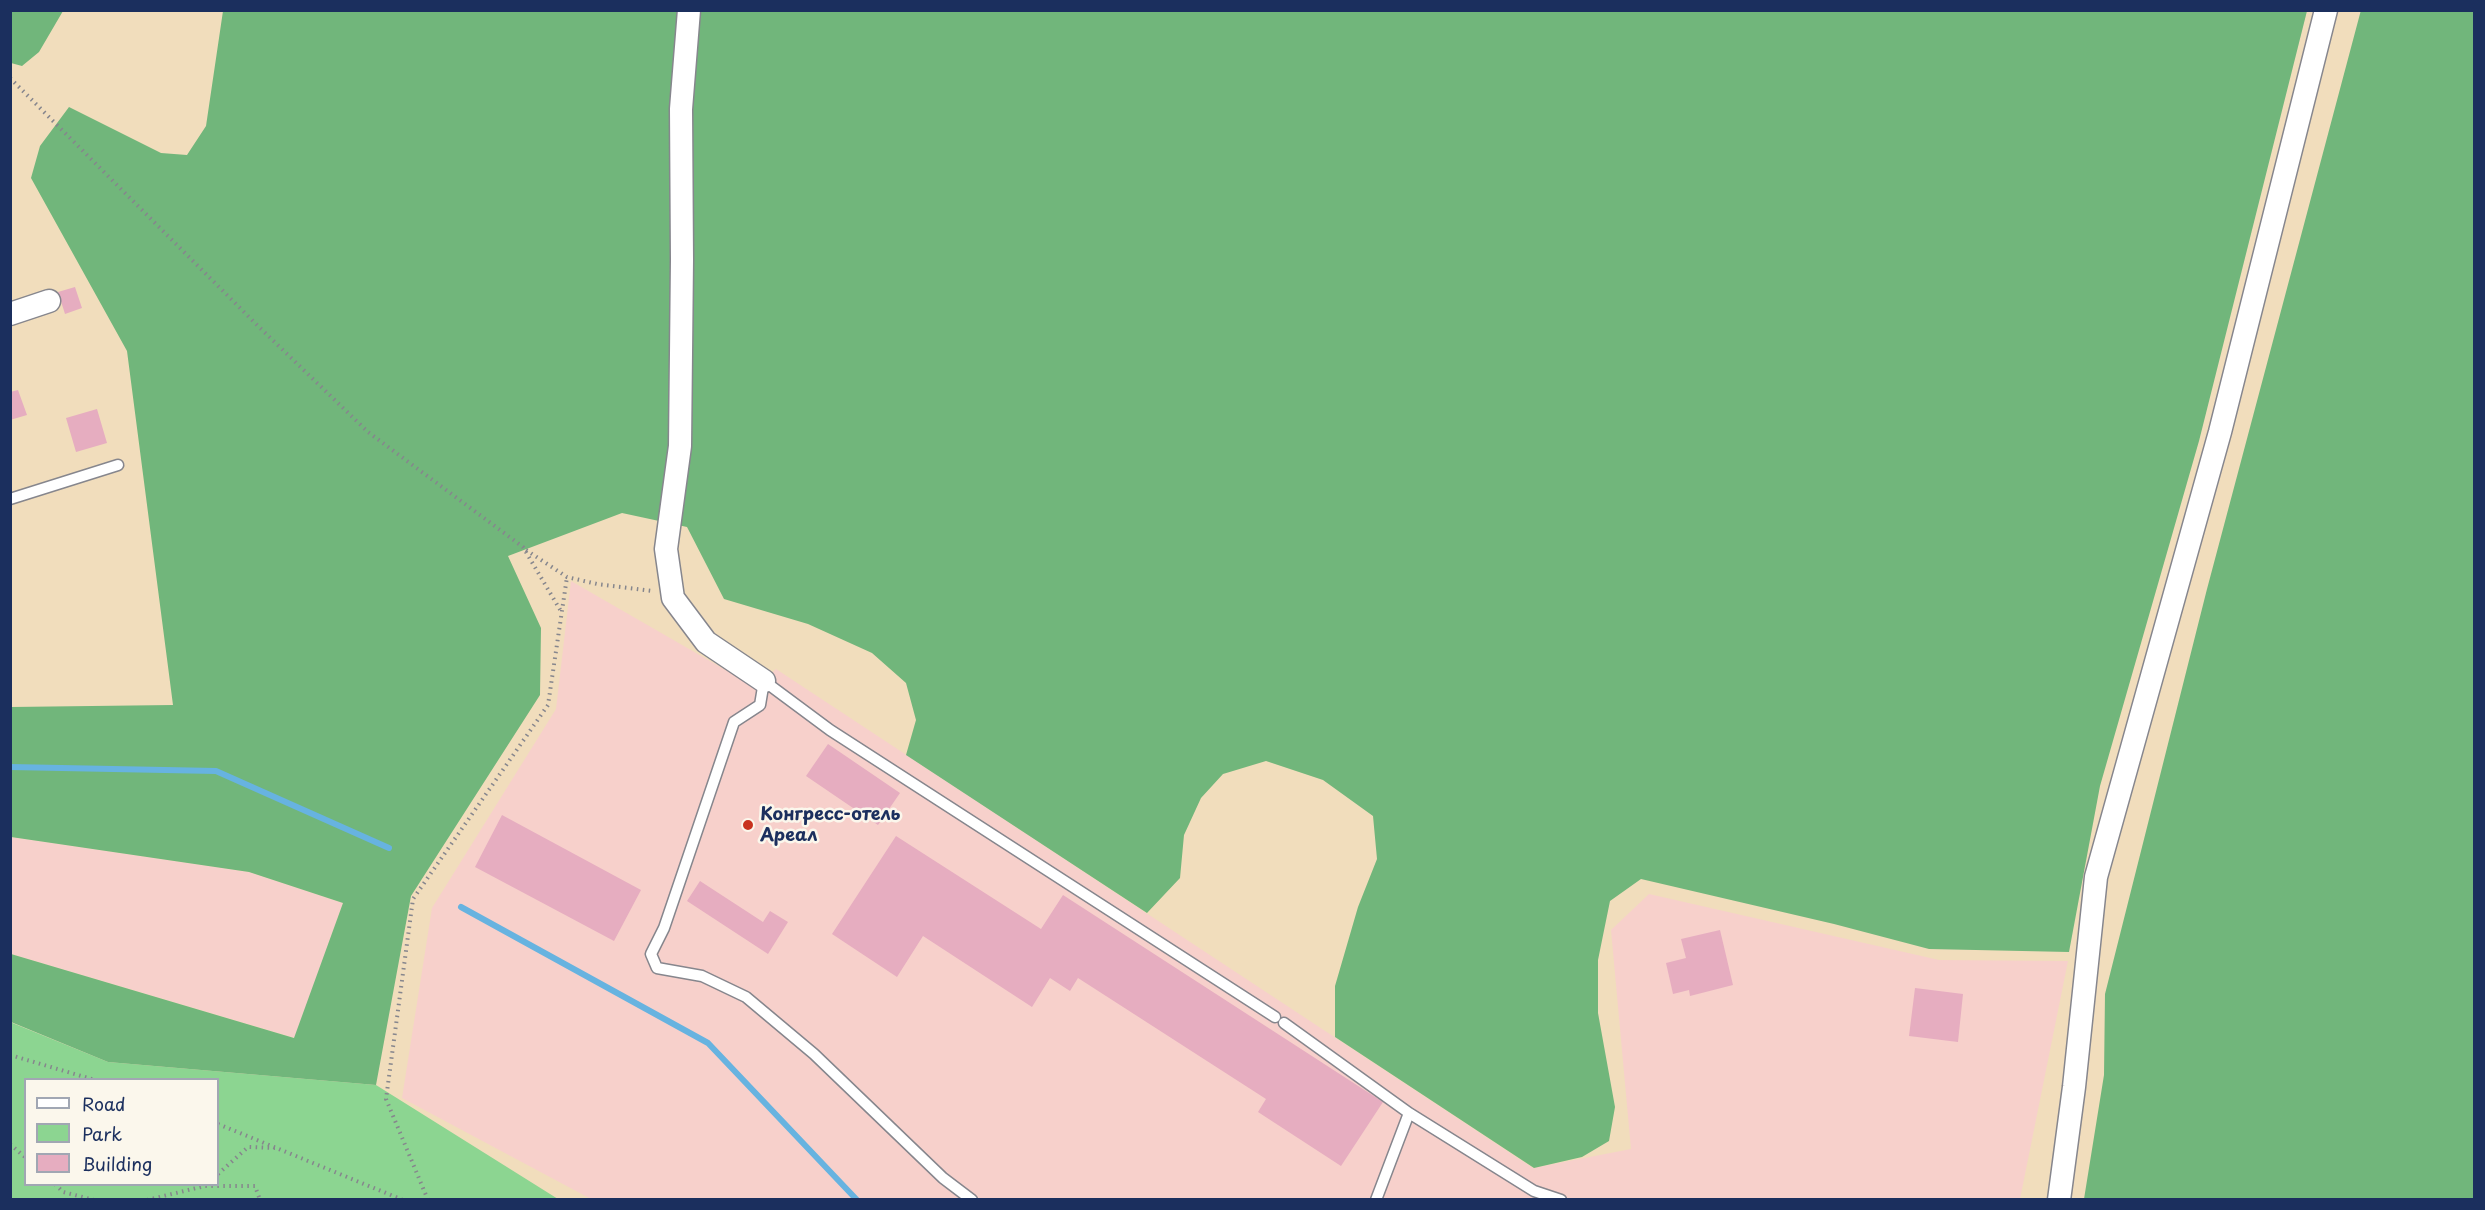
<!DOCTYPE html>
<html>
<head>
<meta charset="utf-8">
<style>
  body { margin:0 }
  #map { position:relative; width:2485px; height:1210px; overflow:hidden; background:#f1ddbc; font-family:"Playpen Sans",sans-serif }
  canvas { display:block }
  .frame { position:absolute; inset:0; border:12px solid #1b2f5e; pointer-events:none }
  .legend { position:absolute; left:24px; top:1078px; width:195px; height:108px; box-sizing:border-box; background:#fbf7ec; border:2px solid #a1a7b3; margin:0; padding:8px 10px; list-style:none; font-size:18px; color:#1b2f5e }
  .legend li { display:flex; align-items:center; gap:12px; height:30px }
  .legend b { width:30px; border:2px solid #a1a7b3 }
</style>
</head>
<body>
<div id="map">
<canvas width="2485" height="1210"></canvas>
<div class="frame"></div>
<ul class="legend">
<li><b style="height:8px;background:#fff"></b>Road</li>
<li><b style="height:16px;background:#8cd591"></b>Park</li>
<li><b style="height:16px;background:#e6adc0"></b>Building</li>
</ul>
</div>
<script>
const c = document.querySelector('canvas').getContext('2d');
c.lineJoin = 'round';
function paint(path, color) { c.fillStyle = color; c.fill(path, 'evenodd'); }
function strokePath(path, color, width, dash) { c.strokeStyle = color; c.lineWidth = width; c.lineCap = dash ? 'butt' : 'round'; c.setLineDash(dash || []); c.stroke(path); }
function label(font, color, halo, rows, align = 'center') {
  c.font = font + ' "Playpen Sans",sans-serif'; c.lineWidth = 5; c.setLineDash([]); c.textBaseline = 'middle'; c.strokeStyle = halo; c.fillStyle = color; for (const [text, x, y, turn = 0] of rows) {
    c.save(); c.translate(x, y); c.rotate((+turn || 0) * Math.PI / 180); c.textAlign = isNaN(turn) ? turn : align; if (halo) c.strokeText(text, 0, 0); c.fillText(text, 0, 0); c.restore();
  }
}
const built = new Path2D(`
  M571 581 729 672 764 680 776 669 1533 1168 1631 1149 1611 930 1649 894 1939 960 2068 961 2020 1199H591L402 1098 432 908 556 709Z
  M11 837 249 872 343 903 295 1038 11 954Z`);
const green = new Path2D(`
  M10 1022 108 1062 376 1085 558 1199H11ZM26 1080H218V1184H26Z`);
const forest = new Path2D(`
  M2361 10 2474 11V1199H2084L2104 1075 2105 994 2207 589Z
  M10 11H63L39 52 22 66 11 63Z
  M223 11H2307L2199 441 2100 786 2069 952 1929 949 1834 924 1641 879 1610 901 1598 960V1013L1615 1107 1609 1141 1582 1157 1534 1168 1335 1037V986L1358 907 1377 859 1373 816 1323 780 1266 761 1223 774 1201 798 1184 835 1180 878 1147 913 906 755 916 720 906 683 872 653 808 624 724 599 687 527 622 513 508 556 541 628 540 695 411 896 376 1085 108 1062 11 1022V954L294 1038 343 903 249 872 11 837V707L173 705 127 351 31 178 40 146 69 107 161 153 187 155 206 126Z`);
const stream = new Path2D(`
  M10 767 216 771 389 848
  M461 907 708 1043 857 1200`);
const building = new Path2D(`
  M75 287 82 308 65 314 58 292Z
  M18 390 27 415 10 420V392Z
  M97 409 107 443 76 452 66 418Z
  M828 744 900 793 878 825 806 776Z
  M502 815 641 890 614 941 475 867Z
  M896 836 1041 929 1063 895 1383 1102 1341 1166 1258 1112 1266 1099 1078 978 1070 991 1050 978 1032 1007 923 936 897 977 832 934Z
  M700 881 763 922 770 911 788 922 768 954 687 901Z
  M1720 930 1733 985 1690 996 1689 990 1673 994 1666 963 1686 958 1681 939Z
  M1915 988 1963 994 1958 1042 1909 1036Z`);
const path = new Path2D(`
  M10 78 258 326 368 432 523 547 562 613
  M526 550 567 577 597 584 653 591
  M10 1055 95 1080
  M218 1124 403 1200
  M10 1144 26 1158
  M218 1174 248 1147 275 1148
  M55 1184 63 1192 94 1200
  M147 1200 205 1186H255L260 1200
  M428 1200 386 1099 413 899 548 705 567 577`);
const lane = new Path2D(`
  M10 499 118 465
  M1284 1023 1409 1113 1376 1200
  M1409 1113 1534 1191 1561 1200
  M972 1200 943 1178 814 1054 746 997 702 976 657 968 651 954 664 928 734 722 760 705 764 681 830 730 1275 1017`);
const street = new Path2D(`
  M689 10 681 109 682 260 680 446 666 549 673 598 706 642 764 681
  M10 314 49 301
  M2059 1200 2074 1087 2096 877 2220 432 2326 10`);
const markers = [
  [748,825,6,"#c8321e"]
];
const poiNames = [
  ["Конгресс-отель",760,815],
  ["Ареал",760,836]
];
paint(built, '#f7d0cb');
paint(green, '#8cd591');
paint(forest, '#71b67b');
strokePath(stream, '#67b3e0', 6);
paint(building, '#e6adc0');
strokePath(lane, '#86868d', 13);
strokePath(street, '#86868d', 25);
strokePath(path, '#86868d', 4, [1.5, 4.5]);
strokePath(lane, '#fff', 10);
strokePath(street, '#fff', 22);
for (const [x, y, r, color] of markers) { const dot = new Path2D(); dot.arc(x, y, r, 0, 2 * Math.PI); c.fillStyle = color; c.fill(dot); strokePath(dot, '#fbf7ec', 2); }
label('bold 18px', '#1b2f5e', '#fbf7ec', poiNames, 'left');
</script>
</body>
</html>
